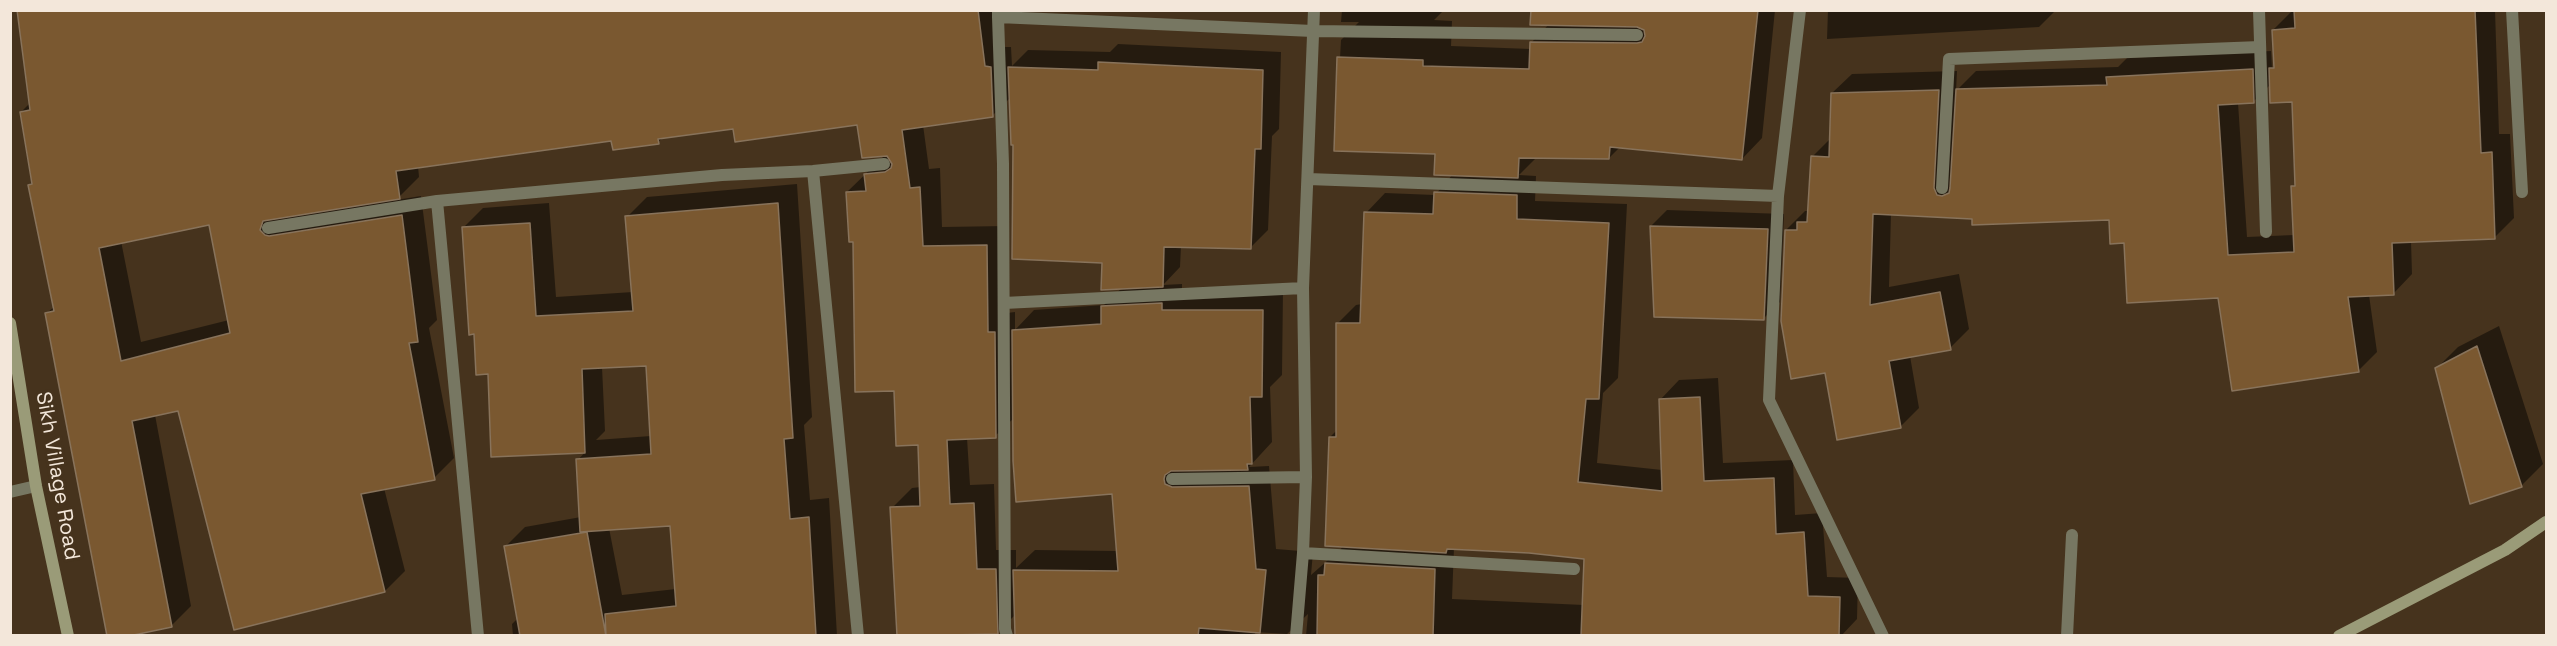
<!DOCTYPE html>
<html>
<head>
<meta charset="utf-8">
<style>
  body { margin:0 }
  #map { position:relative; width:2557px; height:646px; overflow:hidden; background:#46331d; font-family:"Space Grotesk",sans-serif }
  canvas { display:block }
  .frame { position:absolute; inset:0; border:12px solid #f3e7da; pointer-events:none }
</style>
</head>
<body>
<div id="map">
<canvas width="2557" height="646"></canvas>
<div class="frame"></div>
</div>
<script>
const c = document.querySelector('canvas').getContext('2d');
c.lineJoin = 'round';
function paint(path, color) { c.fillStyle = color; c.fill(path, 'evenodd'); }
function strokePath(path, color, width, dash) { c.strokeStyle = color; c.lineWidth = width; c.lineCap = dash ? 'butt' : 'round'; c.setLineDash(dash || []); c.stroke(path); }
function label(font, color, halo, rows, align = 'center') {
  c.font = font + ' "Space Grotesk",sans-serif'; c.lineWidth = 6; c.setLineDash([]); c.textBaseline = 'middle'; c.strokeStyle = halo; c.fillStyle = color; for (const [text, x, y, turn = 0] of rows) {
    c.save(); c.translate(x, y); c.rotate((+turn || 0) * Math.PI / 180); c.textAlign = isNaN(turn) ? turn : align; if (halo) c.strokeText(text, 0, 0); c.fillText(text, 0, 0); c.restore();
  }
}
const shadow = new Path2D(`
  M18 10H1000L1005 47H1011L1012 66 1028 50 1110 52 1118 44 1281 52 1279 129 1272 136 1268 230 1250 248 1181 246 1180 267 1163 285 1182 284V290H1283L1282 375 1270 387 1272 442 1249 467 1269 466 1276 549 1313 552 1311 575 1344 546 1330 437 1337 430V324L1356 305 1362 304 1366 213 1385 193 1435 195 1453 174 1436 153 1335 150 1341 40 1359 22H1341L1342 10H1444L1434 20 1452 21 1451 46 1531 49V43L1549 24 1532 10H1775L1762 138 1742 159 1620 147 1609 158 1537 157 1519 175 1536 176 1535 201 1627 204 1618 378 1603 393 1597 463 1662 470 1660 400 1679 380 1718 378 1723 463 1793 460 1795 515 1822 513 1827 577 1858 578 1857 619 1841 636H1306L1308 614 1287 634 1255 632V636H1121L1016 614 997 633 898 636 892 508 912 488 921 487 920 444 895 389 854 240 847 192 885 155 858 124 734 128 664 137 658 142 613 139 418 166 419 177 396 200 421 196 437 320 429 328 454 458 434 478 384 488 405 571 385 591 179 409 155 415 191 606 171 626 47 313 55 306 29 185 33 181 21 112 30 103ZM1010 98 1015 144 1123 287 1104 305 1034 310 1015 330V312L1007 313 1006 226 942 227 940 168 929 169 923 125 992 116ZM210 223 229 320 141 342 121 241ZM1014 418 1114 493 1118 551 1035 550 1016 568V550H996L994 484 970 485 967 438 995 436ZM1454 548 1529 551 1586 557 1584 605 1452 599Z
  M1828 10H2056L2039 27 1827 39Z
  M2495 10 2499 134H2510L2514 218 2495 237 2411 241 2412 274 2393 294 2369 295 2377 352 2358 371 2220 296 2126 242 2110 218H1974L1891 214 1889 287 1959 274 1969 329 1950 348 1910 356 1919 408 1900 427 1826 371 1786 230 1805 211H1809L1812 157 1831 138 1832 93 1852 74 1957 71 1956 91 1976 71 2118 67 2127 58 2271 51 2272 68 2275 64 2273 30 2292 11ZM2271 84 2293 100 2296 183 2292 187 2294 235 2247 237 2238 103 2253 102Z
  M797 184 812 417 804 425 810 500 829 498 837 636H513L512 624 518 618 505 547 525 527 581 517 578 460 586 451 492 455 489 373 476 332 463 228 483 208 549 203 556 297 633 292 627 217 647 197ZM647 364 651 436 596 440 605 431 602 367ZM671 525 676 589 622 595 609 528Z
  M1667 210 1784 214 1780 302 1764 318 1651 226Z
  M2499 326 2543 464 2521 486 2436 369 2458 347Z`);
const building = new Path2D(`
  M17 10H978L985 66 991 67 993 117 902 130 910 188 920 187 923 246 987 245 988 332H995L996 438 947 440 950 504 974 503 977 569H996L998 634 897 636 890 507 920 506 918 445 896 446 894 391 855 392 853 242H849L846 192 866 191 864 174 885 172 891 168 892 164 887 156 862 158 857 125 735 142 733 129 658 139 659 144 613 150 611 141 396 171 400 199 263 221 260 230 265 235 269 236 402 215 418 342 409 343 435 480 361 494 385 592 234 630 178 411 132 421 172 627 129 636H107L45 313 54 311 28 185 32 184 20 112 30 110ZM209 225 230 333 121 361 99 248Z
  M1531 10H1758L1742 160 1610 147 1609 159 1519 158 1518 178 1434 175 1435 154 1334 151 1337 57 1423 60V66L1529 69 1530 42 1637 43 1642 42 1645 36 1644 30 1637 27 1530 25Z
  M2294 10H2475L2481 153 2492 152 2495 239 2392 243 2394 295 2348 297 2359 372 2232 391 2218 298 2127 303 2124 243 2110 244 2109 220 1972 225V219L1873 214 1870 305 1940 292 1951 350 1889 361 1901 428 1837 440 1825 373 1791 379 1781 321 1785 230H1797V222H1807L1811 156 1829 157 1831 93 1939 90 1934 188 1937 195 1942 196 1949 193 1950 188 1956 89 2107 85 2106 77 2253 69 2254 103 2218 105 2228 255 2294 252 2291 186H2295L2292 102 2270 103 2269 68H2274L2272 30 2295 28Z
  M1098 62 1263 70 1261 149H1255L1251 249 1164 247 1163 287 1101 290 1102 263 1012 259 1013 145H1011L1008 67 1098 70Z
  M1434 192 1517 195V219L1609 223 1599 399H1586L1578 482 1662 491 1659 399 1700 397 1704 481 1774 478 1776 534 1804 532 1808 596 1840 597 1839 636H1581L1584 559 1529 553 1447 549 1446 553 1325 546 1329 437H1336V323H1360L1364 212 1433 214Z
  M778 203 793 438 784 439 790 519 809 517 816 636H606L605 614 676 606 670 526 580 532 576 459 651 454 646 366 582 369 585 453 491 457 488 374 476 375 474 334 469 335 462 227 530 223 536 316 633 311 625 216Z
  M1650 226 1768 229 1764 320 1654 317Z
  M1162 303V310H1263L1262 397H1250L1252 464H1247L1248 470 1171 471 1165 475 1164 479 1165 484 1172 487 1249 486 1256 569 1266 570 1260 633 1199 628 1198 636 1015 635 1013 570 1118 571 1112 494 1016 502 1013 461 1012 330 1101 324V306Z
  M2477 346 2522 487 2470 504 2435 368Z
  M587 532 606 636H520L504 546Z
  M1325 563 1435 569 1433 636H1317L1318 575H1324Z`);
const lane = new Path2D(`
  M2067 636 2072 535`);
const street = new Path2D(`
  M998 10V17L1313 31 1637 35
  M1800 10 1778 196 1769 400 1883 636
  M2259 10 2266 232
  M2512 10 2522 192
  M998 17 1003 164 1005 629 1007 636
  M813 171 858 636
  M1308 179 1778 196
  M1942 188 1949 59 2260 47
  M437 201 478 636
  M268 228 437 201 722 175 813 171 884 164
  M1004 303 1303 288
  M1172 479 1306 477
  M10 492 36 486
  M1303 553 1574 569
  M1296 636 1303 553 1306 477 1303 288 1314 10`);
const secondary = new Path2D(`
  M10 323 36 486 68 636
  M2339 636 2505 550 2546 522`);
const streetNames = [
  ["Sikh Village Road",57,476,80]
];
paint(shadow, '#0007');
paint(building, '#7a5830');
strokePath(building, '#88735b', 1.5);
strokePath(lane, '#777762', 12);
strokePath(street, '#777762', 12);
strokePath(secondary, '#9a9b78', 12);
label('21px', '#f3e7da', '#46331d', streetNames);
</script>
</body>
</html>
